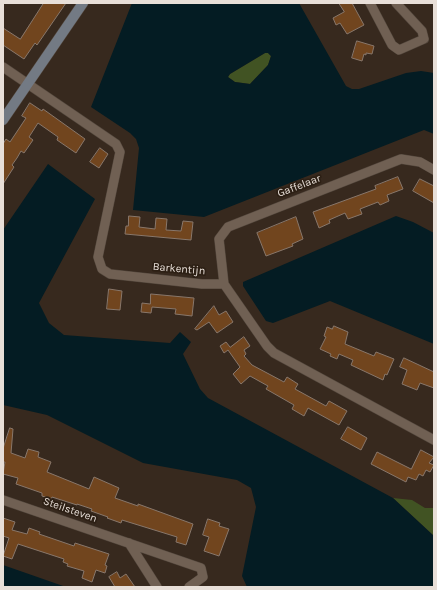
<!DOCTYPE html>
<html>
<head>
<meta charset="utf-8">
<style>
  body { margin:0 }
  #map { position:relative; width:437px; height:590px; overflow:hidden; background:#37291e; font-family:Karla,sans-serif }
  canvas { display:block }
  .frame { position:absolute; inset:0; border:4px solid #e8dfd8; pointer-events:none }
</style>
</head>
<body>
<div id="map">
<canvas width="437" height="590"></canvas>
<div class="frame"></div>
</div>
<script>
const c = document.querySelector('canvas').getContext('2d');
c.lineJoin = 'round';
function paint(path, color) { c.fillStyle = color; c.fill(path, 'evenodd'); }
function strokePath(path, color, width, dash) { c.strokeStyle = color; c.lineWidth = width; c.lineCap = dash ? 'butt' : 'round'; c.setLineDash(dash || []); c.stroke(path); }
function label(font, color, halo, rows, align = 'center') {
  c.font = font + ' Karla,sans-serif'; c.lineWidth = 3.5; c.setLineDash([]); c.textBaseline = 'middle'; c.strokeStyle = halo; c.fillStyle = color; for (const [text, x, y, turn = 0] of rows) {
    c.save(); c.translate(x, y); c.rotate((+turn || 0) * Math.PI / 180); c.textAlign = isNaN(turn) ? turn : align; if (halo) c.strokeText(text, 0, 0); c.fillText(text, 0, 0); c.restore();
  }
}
const green = new Path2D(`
  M265 53H268L271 56 268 65 250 84 235 82 228 77 230 74Z
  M393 498 412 500 425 508H434V536Z`);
const water = new Path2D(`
  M132 3H299L346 86 352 89H359L406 73 421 71 434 73V134L424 130 204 217 133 210 139 148 136 139 130 133 91 107ZM265 53H268L271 56 268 65 250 84 235 82 228 77 230 74Z
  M48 164 95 199 39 303 49 323 64 335 170 343 180 332 191 342 183 354 200 389 208 398 393 498 434 536V587H247L242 576 256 507 251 488 237 480 143 463 47 415 3 405V230Z
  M396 216 413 222 434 233V344L330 301 273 323 266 321 243 286V282Z
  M3 565 66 587H3Z`);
const building = new Path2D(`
  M44 3H66L37 45 35 43 24 59 3 45V28L20 39Z
  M339 3H352L364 25 347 34 340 23 336 25 333 18 344 12Z
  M357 41 374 46 372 54 366 53V55L364 54 362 61 352 58Z
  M30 103 42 111 43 109 85 139 76 153 57 140 58 137 38 123 29 137 33 140 24 153 21 151 17 158 12 165 14 167 3 184V144L6 139 10 142 26 118 22 116Z
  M100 148 108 154 99 168 90 162Z
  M398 177 403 189 387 195 389 201 380 205 378 202 360 209 362 214 348 219 345 213 329 220 330 223 319 228 313 212 376 189 375 186Z
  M420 179 434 186V203L413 191Z
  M129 216 140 217 139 227 155 229 156 218 167 219 166 230 181 231 183 221 193 222 191 240 125 234 126 226H128Z
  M296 217 303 239 292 244 293 246 266 256 257 233Z
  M109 289 122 291 120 310 107 309Z
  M151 294 194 298 192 316 175 314 176 309 152 307 151 313 141 312 142 303 150 304Z
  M214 306 219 315 226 311 233 322 217 333 209 322 197 330 195 329Z
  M334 326 348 332 345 344 374 356 376 352 394 359 387 375 385 374 383 380 351 365 353 360 339 354 337 359 330 356 331 354 320 349 326 337 324 336 327 327 332 329Z
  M244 337 250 346 244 350 246 354 244 356 252 365 284 382 287 377 298 384 295 389 326 406 329 401 347 411 339 425 308 408 304 416 292 409 294 405 266 389 268 386 250 376 241 384 233 374 240 367 228 350 224 353 220 346 226 342 230 347Z
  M404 358 434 372V388L420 383 417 390 402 384 407 370 400 367Z
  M348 427 367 438 361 450 341 439Z
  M10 428 13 429 11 453 25 458 28 449 39 452 38 457 51 462 47 472 89 489 94 477 119 488 115 498 138 506V504L193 524 186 545 176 542 177 537 122 520 121 523 107 518 108 517 91 511 92 509 77 504V505L52 497 51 499 42 496V493L16 484 18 478 3 474 5 462H3V449Z
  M421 450 434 457 429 463 434 465 430 472 426 470 423 476 419 474 416 480 408 477 406 482 371 464 377 452 411 469Z
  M3 518 15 522 12 530 27 534 29 528 40 532 39 534 74 546 75 543 109 554 105 565 107 566 105 573 96 570 92 582 82 578 84 571 67 566 68 564 63 562 64 559 18 544 12 559 3 556 9 538 3 536Z
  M208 519 220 523 219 526 229 529 219 556 204 551 209 537 203 535Z
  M117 572 120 578 126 574 135 587H115L109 577Z`);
const street = new Path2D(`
  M370 3 392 45 399 50 424 39 422 31 396 3
  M3 67 116 144 120 152 98 257 102 269 110 274 202 284H224L267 346 274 353 434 440
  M224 284 219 239 228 227 401 159 420 162 434 170
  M3 500 201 568 203 577 189 587
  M129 543 157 587`);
const secondary = new Path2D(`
  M3 120 83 3`);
const streetNames = [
  ["Gaffelaar",299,186,-21],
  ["Barkentijn",179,269,5],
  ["Steilsteven",70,510,19]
];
paint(green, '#415323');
paint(water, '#041c23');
paint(building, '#71451e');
strokePath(building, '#88776b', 1);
strokePath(street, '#53473d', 10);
strokePath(secondary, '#53473d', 11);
strokePath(street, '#706053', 9);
strokePath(secondary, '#737a84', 10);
label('11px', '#e8dfd8', '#2d2015', streetNames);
</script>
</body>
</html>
